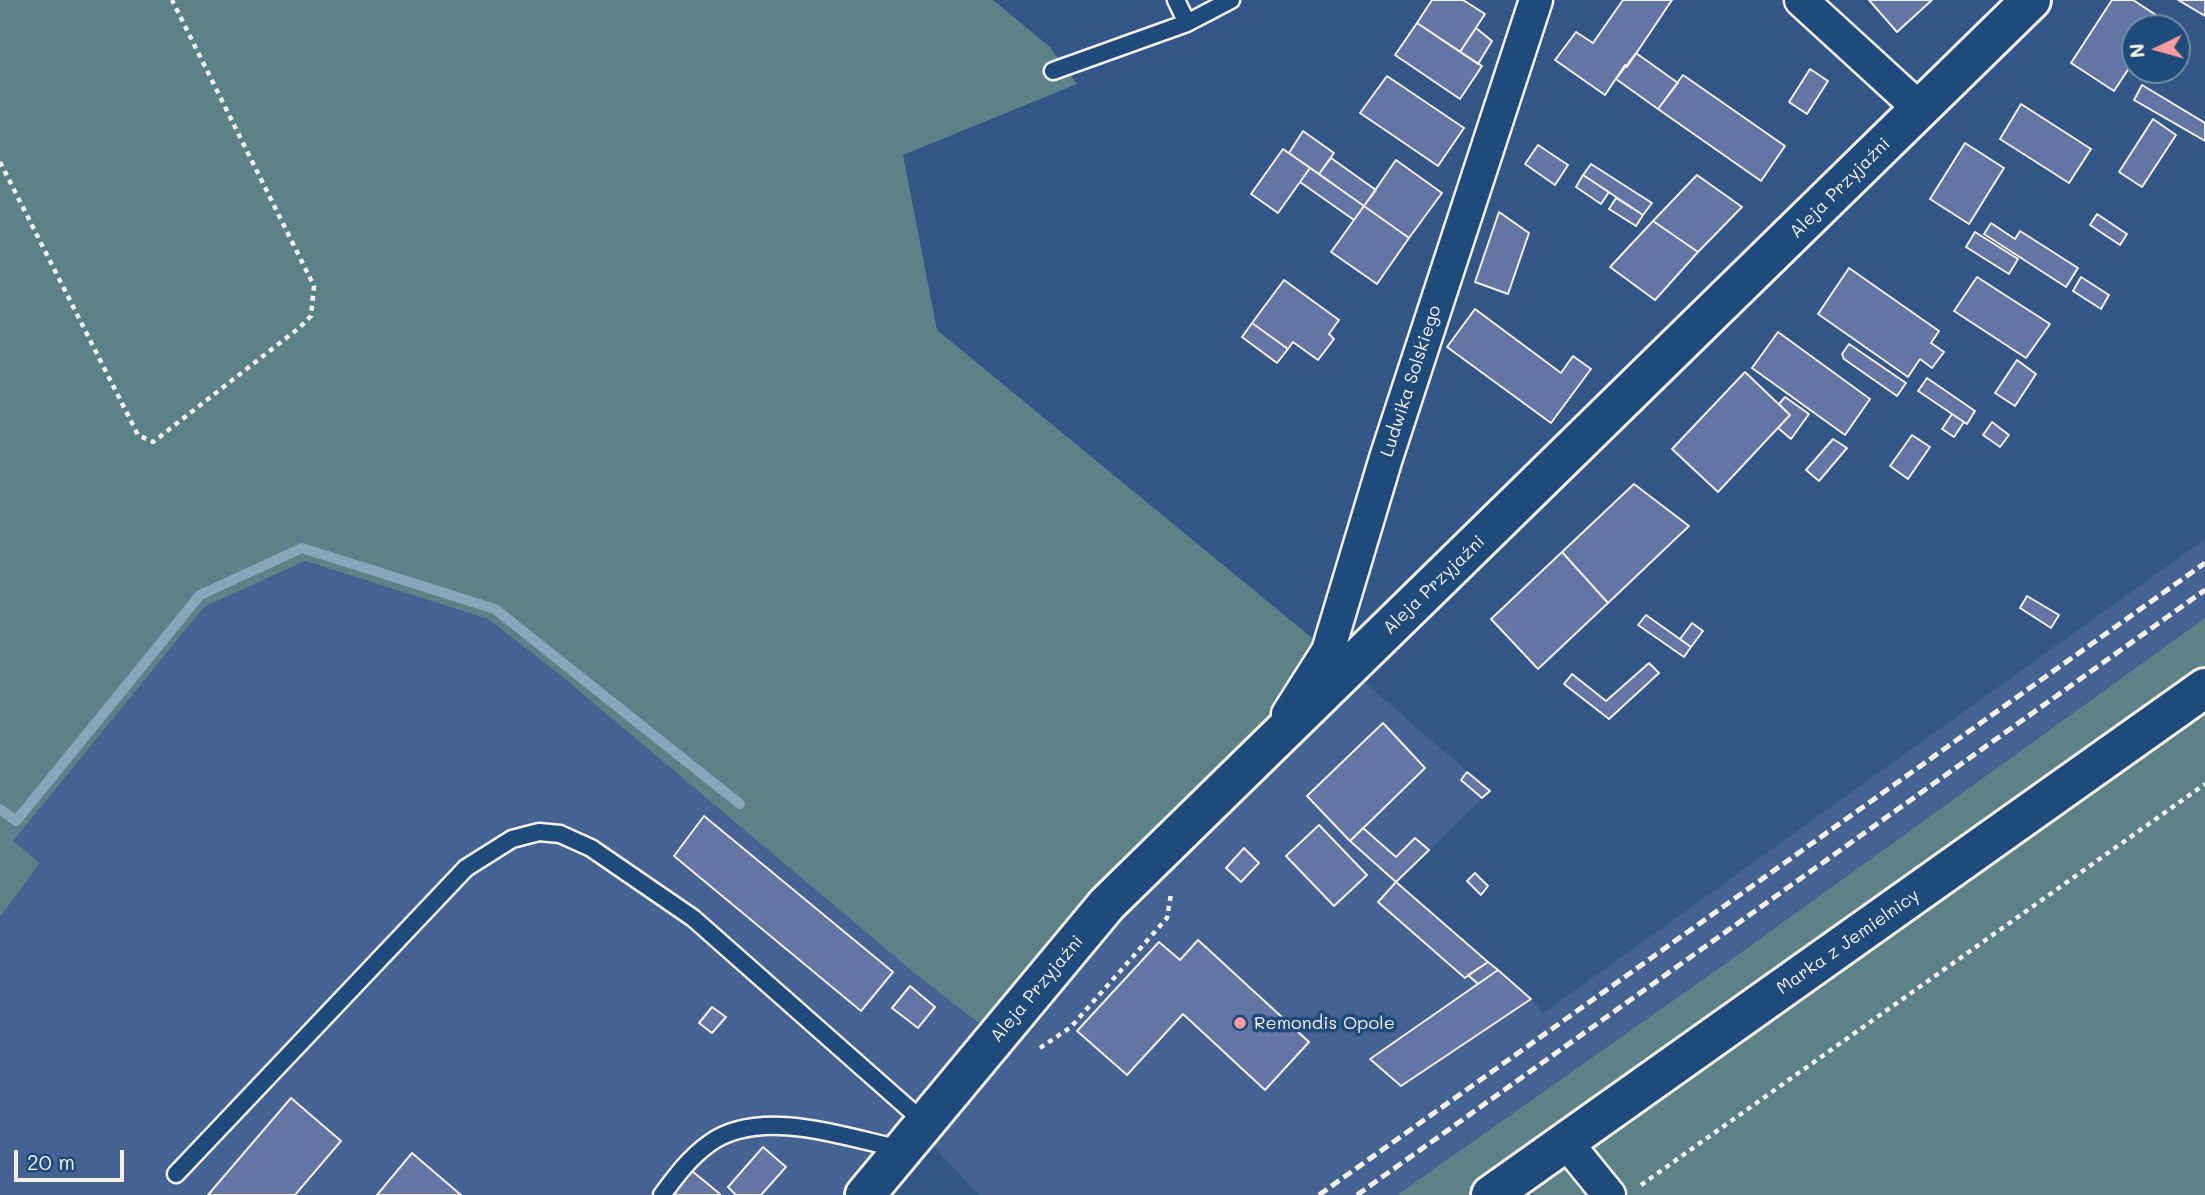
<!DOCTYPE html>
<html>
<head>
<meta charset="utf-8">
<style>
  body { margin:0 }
  #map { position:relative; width:2205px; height:1195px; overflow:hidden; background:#325686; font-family:Mali,sans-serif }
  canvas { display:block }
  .north { position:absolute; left:2121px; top:14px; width:70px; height:70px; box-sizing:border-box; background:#1f4a7a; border:2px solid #748da6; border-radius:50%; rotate:265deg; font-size:19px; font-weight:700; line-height:28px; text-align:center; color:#f4f1e8 }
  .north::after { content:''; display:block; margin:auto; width:24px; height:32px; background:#ff9aa2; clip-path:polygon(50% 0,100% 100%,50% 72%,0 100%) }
  .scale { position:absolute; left:14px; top:1150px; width:110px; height:32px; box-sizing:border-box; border:4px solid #f4f1e8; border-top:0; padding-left:9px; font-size:21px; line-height:24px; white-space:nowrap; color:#f4f1e8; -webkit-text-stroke:5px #1f4a7a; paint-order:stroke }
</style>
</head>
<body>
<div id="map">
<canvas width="2205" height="1195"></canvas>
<div class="north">N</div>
<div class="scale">20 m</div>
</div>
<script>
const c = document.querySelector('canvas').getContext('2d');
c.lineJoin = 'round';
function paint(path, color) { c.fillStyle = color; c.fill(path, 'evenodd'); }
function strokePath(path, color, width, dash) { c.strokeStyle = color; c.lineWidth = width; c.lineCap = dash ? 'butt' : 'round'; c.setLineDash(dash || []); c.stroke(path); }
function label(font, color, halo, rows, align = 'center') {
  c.font = font + ' Mali,sans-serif'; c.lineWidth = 7; c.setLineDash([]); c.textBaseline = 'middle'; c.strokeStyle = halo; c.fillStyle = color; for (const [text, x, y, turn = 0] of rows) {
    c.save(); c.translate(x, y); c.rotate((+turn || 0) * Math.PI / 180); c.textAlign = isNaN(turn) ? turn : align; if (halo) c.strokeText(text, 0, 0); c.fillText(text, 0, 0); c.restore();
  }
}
const built = new Path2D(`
  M2205 539V618L1732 959 1397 1195H979L919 1131 865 1195H0V917L40 863 12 841 204 607 304 561 488 619 559 674 918 976 997 1037 1349 669 1490 791 1397 882 1531 999 1543 1013Z`);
const green = new Path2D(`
  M0 0H993L1050 47 1077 84 903 155 937 330 1328 651 997 1037 918 976 559 674 488 619 305 561 204 607 13 841 40 863 0 917Z
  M2205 618V1195H1534L1515 1178 1491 1195H1397L1732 959Z`);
const stream = new Path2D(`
  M0 809 16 821 200 595 302 548 495 609 740 804`);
const building = new Path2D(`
  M1432 0H1463L1485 14 1460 52 1417 23Z
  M1623 0H1672L1627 67 1625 65 1605 95 1555 60 1576 32 1593 43Z
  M1869 0H1932L1897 32Z
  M2112 0H2133L2176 28H2135V59L2114 91 2071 63Z
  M2178 0H2205V16Z
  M1417 23 1482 66 1460 99 1395 55Z
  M1476 28 1492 41 1478 64 1460 52Z
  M1636 53 1678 83 1658 109 1616 79Z
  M1810 69 1828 81 1807 114 1789 102Z
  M1683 75 1785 146 1761 181 1658 109Z
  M1387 76 1464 128 1438 166 1360 113Z
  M2142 85 2205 123V141L2134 100Z
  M2021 104 2091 149 2069 183 2000 139Z
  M2153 119 2176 135 2142 187 2119 172Z
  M1303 131 1334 153 1319 174 1289 153Z
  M1965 143 2004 168 1969 224 1930 199Z
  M1538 145 1568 165 1555 185 1525 164Z
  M1283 149 1310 168 1278 213 1251 194Z
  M1331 158 1376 190 1364 206 1319 174Z
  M1396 160 1442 193 1409 238 1364 206Z
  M1591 164 1652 203 1643 215 1583 175Z
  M1310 168 1364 206 1354 220 1300 182Z
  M1583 175 1609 192 1601 204 1576 187Z
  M1697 175 1742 207 1698 252 1653 221Z
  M1616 198 1643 215 1636 226 1609 209Z
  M1364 206 1409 238 1377 284 1331 252Z
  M1499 212 1529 233 1508 294 1475 282Z
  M2097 214 2127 234 2120 245 2090 225Z
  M1653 221 1698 252 1655 300 1610 267Z
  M1991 223 2015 239 2020 231 2078 268 2066 287 1984 234Z
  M1975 232 2018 259 2009 274 1966 247Z
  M1849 268 1939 331 1931 343 1944 352 1932 368 1920 359 1908 377 1818 314Z
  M1977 277 2050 324 2026 358 1954 311Z
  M2081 277 2109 295 2101 309 2073 291Z
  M1284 280 1339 320 1329 334 1334 339 1318 360 1293 342 1288 349 1252 323Z
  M1475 309 1561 373 1573 356 1591 369 1551 423 1447 347Z
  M1252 323 1288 349 1277 363 1242 337Z
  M1778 332 1870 399 1845 435 1752 368Z
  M1849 344 1906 383 1897 396 1844 359 1842 354Z
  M2017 360 2036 374 2015 406 1995 393Z
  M1745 372 1790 415 1718 492 1672 449Z
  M1927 378 1975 411 1967 424 1918 391Z
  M1785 397 1809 414 1791 439 1778 428 1790 415 1779 404Z
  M1952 414 1964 422 1954 437 1942 429Z
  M1992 422 2009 435 2000 447 1983 435Z
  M1912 435 1930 447 1908 479 1890 466Z
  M1833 439 1847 448 1819 481 1806 470Z
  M1634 484 1689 526 1608 603 1562 552Z
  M1562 552 1608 603 1538 669 1491 619Z
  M2027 596 2059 615 2051 628 2020 608Z
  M1646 615 1691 647 1684 657 1638 625Z
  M1692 623 1703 631 1691 647 1680 639Z
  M1649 663 1659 673 1609 719 1564 684 1572 674 1606 701Z
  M1383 723 1425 768 1350 841 1307 796Z
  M1467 772 1490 791 1482 798 1461 780Z
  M704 816 893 972 861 1011 674 856Z
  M1319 825 1367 875 1334 906 1286 856Z
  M1363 828 1396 857 1415 838 1429 850 1396 882 1350 841Z
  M1244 848 1259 863 1241 882 1226 868Z
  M1475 873 1488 886 1481 895 1467 881Z
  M1396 882 1488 962 1465 978 1378 902Z
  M1198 940 1309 1042 1265 1090 1183 1014 1127 1075 1077 1031 1159 942 1180 960Z
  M1488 962 1498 970 1478 984 1468 975Z
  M1498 970 1531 999 1401 1086 1370 1059Z
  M910 986 935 1007 918 1028 892 1008Z
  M712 1007 726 1017 712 1033 699 1023Z
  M291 1098 341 1141 295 1195H208Z
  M763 1147 786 1167 761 1195H736L728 1187Z
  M412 1153 461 1195H377Z
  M692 1171 720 1194 719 1195H673Z`);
const path = new Path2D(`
  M0 162 138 435 153 442 299 328 311 316 314 286 172 0
  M1040 1048 1071 1027 1167 918 1171 894
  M1641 1185 2205 784`);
const lane = new Path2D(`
  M1176 0 1187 23
  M1053 71 1187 23 1231 0
  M176 1174 466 868 512 839 539 832 560 834 591 848 693 918 925 1123
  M662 1195C676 1176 690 1157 710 1143 761 1107 844 1137 901 1149`);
const street = new Path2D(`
  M1801 0 1920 109
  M1288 714 1328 651 1386 458 1536 0
  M1566 1142 1609 1195`);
const secondary = new Path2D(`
  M865 1195 1107 904 2031 0
  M1491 1195 2205 688`);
const rail = new Path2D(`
  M1319 1195 2205 563
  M1357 1195 2205 590`);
const markers = [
  [1240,1023,7,"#ff9aa2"]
];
const streetNames = [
  ["Aleja Przyjaźni",1840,188,-45],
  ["Ludwika Solskiego",1411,381,-72],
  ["Aleja Przyjaźni",1434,585,-44],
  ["Marka z Jemielnicy",1848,942,-35],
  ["Aleja Przyjaźni",1037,989,-50]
];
const poiNames = [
  ["Remondis Opole",1254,1023]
];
paint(built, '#446391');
paint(green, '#5c8288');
strokePath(stream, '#89a7bc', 10);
paint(building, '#6276a4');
strokePath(building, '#f4f1e8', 2);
strokePath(lane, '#f4f1e8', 21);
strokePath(street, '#f4f1e8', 37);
strokePath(secondary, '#f4f1e8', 44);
strokePath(path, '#f4f1e8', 4.5, [5, 5]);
strokePath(lane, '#1f4a7a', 16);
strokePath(street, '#1f4a7a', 32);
strokePath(secondary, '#1f4a7a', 38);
strokePath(rail, '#f4f1e8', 5, [10, 5]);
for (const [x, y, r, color] of markers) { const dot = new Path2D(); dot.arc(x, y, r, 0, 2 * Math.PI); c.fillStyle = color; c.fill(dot); strokePath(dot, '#1f4a7a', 2.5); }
label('18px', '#f4f1e8', '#1f4a7a', streetNames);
label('18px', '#f4f1e8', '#1f4a7a', poiNames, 'left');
</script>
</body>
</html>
